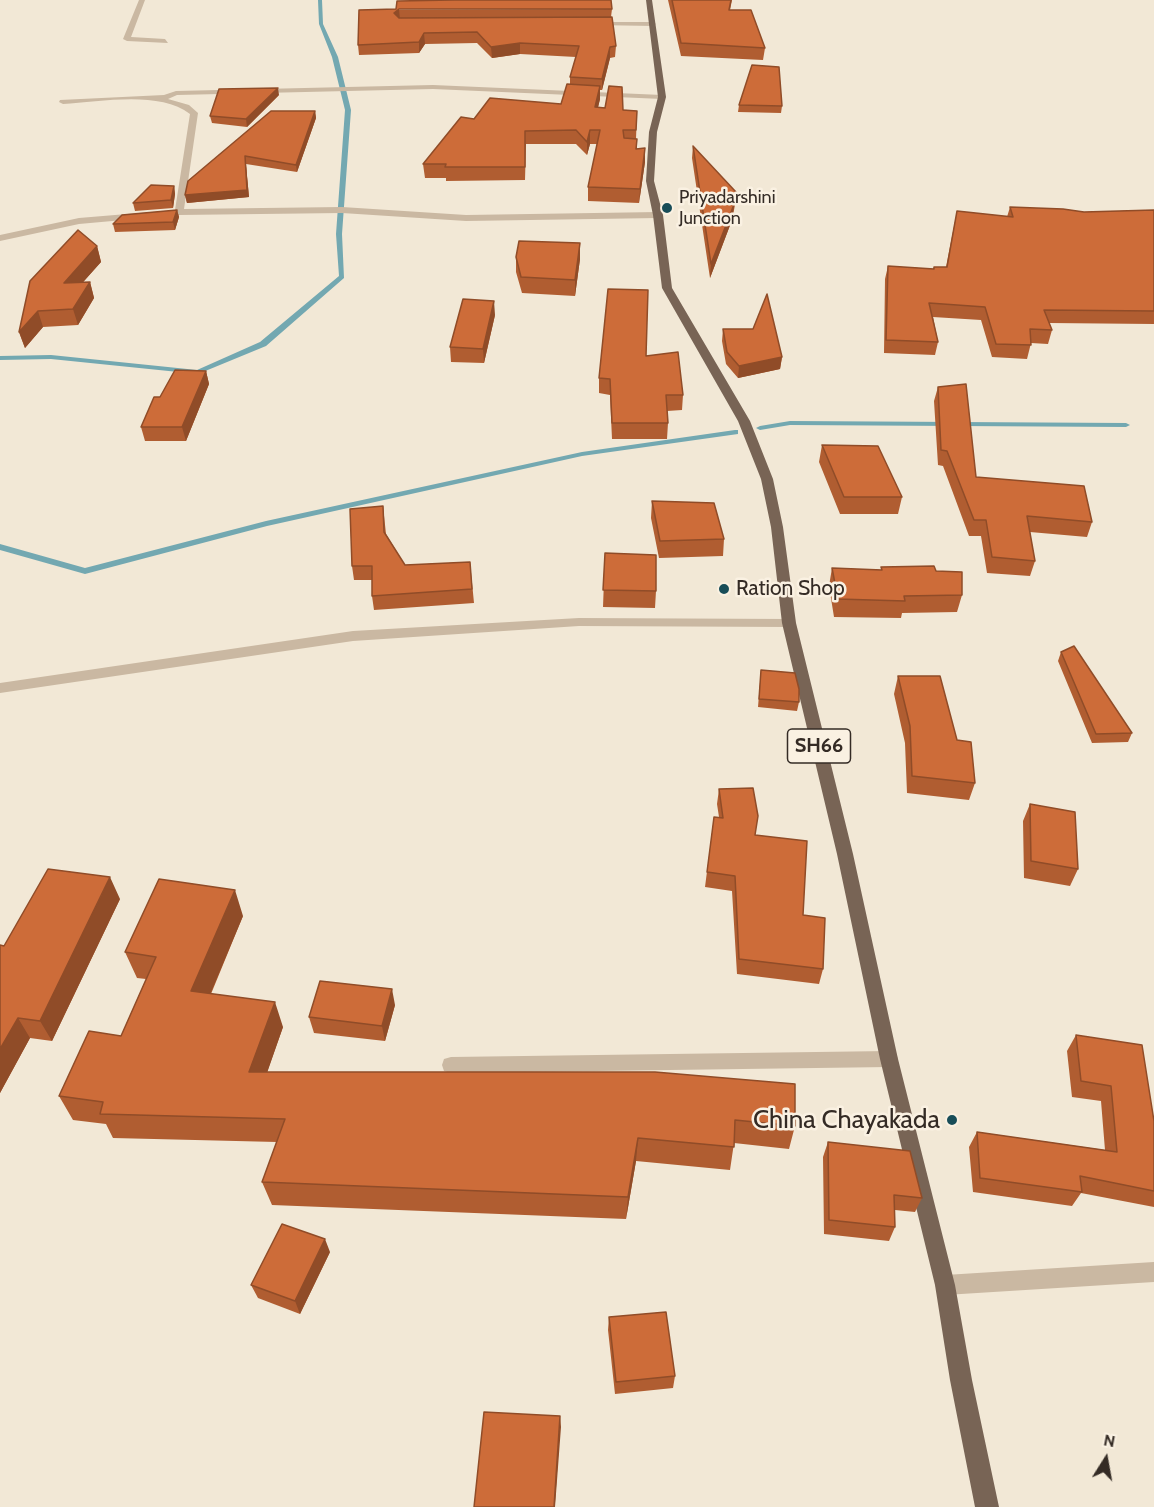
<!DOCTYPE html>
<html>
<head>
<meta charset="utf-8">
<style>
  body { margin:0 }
  #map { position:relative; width:1154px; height:1507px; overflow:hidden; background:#f2e8d6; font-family:Cabin,sans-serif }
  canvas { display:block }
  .north { position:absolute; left:1076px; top:1429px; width:60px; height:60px; -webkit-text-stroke:4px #faf1e2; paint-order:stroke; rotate:11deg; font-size:16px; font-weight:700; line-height:24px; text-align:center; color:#342b25 }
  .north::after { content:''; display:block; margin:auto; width:21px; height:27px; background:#342b25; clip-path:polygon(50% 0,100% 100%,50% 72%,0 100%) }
</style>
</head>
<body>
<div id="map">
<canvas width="1154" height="1507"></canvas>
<div class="north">N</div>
</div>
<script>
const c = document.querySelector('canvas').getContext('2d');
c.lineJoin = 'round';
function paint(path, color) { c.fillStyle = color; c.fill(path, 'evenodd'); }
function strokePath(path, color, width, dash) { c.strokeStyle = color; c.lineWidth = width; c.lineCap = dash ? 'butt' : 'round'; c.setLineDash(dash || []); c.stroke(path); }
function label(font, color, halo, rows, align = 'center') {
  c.font = font + ' Cabin,sans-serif'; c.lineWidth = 5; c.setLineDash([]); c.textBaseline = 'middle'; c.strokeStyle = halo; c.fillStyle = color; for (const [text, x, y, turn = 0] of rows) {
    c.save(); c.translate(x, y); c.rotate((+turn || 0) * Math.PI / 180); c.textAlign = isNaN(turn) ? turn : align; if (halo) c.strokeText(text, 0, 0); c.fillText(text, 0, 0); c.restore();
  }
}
const stream = new Path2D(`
  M318 0H322L323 24 338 57 351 110 342 234 344 278 266 346 198 374 51 359 0 360V356L51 355 197 370 260 342 339 276 336 234 345 110 332 57 319 24Z
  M790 421 1126 423 1130 425 1126 427 790 425 760 430 756 428 760 426Z
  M735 430H738V434L582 456 267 526 85 574 0 550V544L85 568 266 521 582 452Z`);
const minor = new Path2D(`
  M139 0H145L131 37 165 39 168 43 127 41 123 39Z
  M593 22H653L656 24 653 26 595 25Z
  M433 85 662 95 666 97 662 99 433 89 177 95 168 99 189 105 198 113 184 209 342 207 466 215 658 212 663 215 658 218 466 221 342 213 179 215 79 224 0 241V235L79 218 175 210 190 114C159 90 100 102 63 104L59 102 60 100 164 95 176 91Z
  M579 618 789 619 796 623 789 627 579 626 353 641 0 693V683L353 631Z
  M889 1051 896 1053 898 1059 896 1065 889 1067 451 1073 444 1071 442 1065 444 1059 451 1057Z
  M1154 1262V1282L945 1295 938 1292 935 1285 938 1278 945 1275Z`);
const primary = new Path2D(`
  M646 0H652L666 97 657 132 654 181 663 215 672 288 750 421 773 479 783 527 796 623 853 854 898 1059 955 1285 972 1380 999 1507H975L950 1380 935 1285 880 1059 837 854 782 623 771 527 761 479 738 421 662 288 653 215 646 181 649 132 658 97Z`);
const wall = new Path2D(`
  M668 0H732L730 10 765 48 763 60 681 56Z
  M612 9 611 17 616 46 615 57 610 58 602 90H600V99L598 107 637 111 636 139H637V149L645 162 639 203 588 201V187L597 144H590L587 155 576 144H526L525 180 446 181V178H425L423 164 474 119 561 104 570 84V77L576 57 520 54 492 58 477 43 425 44 419 53 359 55 358 45 359 10Z
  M279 95 247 127 212 123 210 116Z
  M739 105 782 106 781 113 738 112Z
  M315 111 316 118 297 172 246 164 249 197 187 203 185 195Z
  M693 146 735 205 732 220 710 278 692 158Z
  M174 186 175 194 173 208 135 211 133 203Z
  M1010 207 1084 212 1154 210V324L1049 323 1052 330 1048 344 1031 343 1027 359 992 357 981 320 933 317 938 342 935 355 884 353 885 279 888 266 933 269 934 267H946L957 211 1007 217Z
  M177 210 179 217 175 230 115 232 113 224Z
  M580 243V259L575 296 522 293 516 272V257Z
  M97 246 101 262 83 282H90L94 298 78 325 43 327 25 348 19 332Z
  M495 315 484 363 451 362 450 347Z
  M723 329 782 357 780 369 738 378 726 364 722 341Z
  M646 356 683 395 682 410 667 411 668 423 667 439H612L610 395 599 393V378Z
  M206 371 209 384 186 441H145L141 427 160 397Z
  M938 387 976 477 1092 522 1087 537 1030 532 1035 561 1030 576 987 573 981 536H969L943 466 938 465 934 401Z
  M822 445 902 497 898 514H840L819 462Z
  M652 501 724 539 723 556 659 558 651 518Z
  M383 506 386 534 405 565 470 562 474 603 374 610 372 596V580H354L352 566Z
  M605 553 656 591 655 608 603 607Z
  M881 567 936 571 962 595 957 612 902 613 901 618 834 617 829 586 832 568 881 570Z
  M1061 652 1132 733 1128 742 1092 743 1058 661Z
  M761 670 799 702 797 711 758 707Z
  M898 676 975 783 969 800 907 793 905 743 894 694Z
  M719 789 755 835 803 915 823 969 819 984 737 974 732 891 705 887 714 817H719L717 804Z
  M1030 804 1078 869 1070 886 1024 878 1023 821Z
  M120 899 52 1041 30 1038 0 1093V945L4 946Z
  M243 916 211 994 283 1027 267 1072 795 1126 789 1149 734 1143 730 1170 636 1161 626 1219 272 1205 262 1182 277 1142 113 1138 106 1124 73 1120 59 1096 121 1036 146 979 137 978 125 952Z
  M395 1005 385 1041 314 1033 309 1017Z
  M1076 1035 1154 1121V1207L1081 1193 1072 1206 973 1192 969 1147 977 1132 1105 1150 1101 1101 1072 1097 1067 1051Z
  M828 1142 922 1198 915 1212 895 1210V1227L889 1241 824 1234 823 1157Z
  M330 1252 300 1314 258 1298 251 1285Z
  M609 1317 675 1376 673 1388 615 1394 608 1330Z`);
const shadedWall = new Path2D(`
  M399 9 400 20 394 13Z
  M424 33 425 44 419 53V42Z
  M520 43V54L492 58 491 47Z
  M610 47V58L602 90V79Z
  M600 86V99L595 120V107Z
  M278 88 279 95 247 127 246 119Z
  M315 111 316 118 297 172 296 165Z
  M590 130V144L587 155V142Z
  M645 148V162L639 203 640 189Z
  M245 156 249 197 187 203 185 195Z
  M174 186 175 194 173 208 171 200Z
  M736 192 732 220 710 278 711 264Z
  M177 210 179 217 175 230 173 222Z
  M580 243V259L575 296V280Z
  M97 246 101 262 69 298 64 283Z
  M90 282 94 298 78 325 73 309Z
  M494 301 495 315 484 363 483 349Z
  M38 311 43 327 25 348 19 332Z
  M782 357 780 369 738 378 739 366Z
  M206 371 209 384 186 441 182 427Z
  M110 877 120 899 52 1041 40 1021Z
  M235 890 243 916 201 1016 191 991Z
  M392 989 395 1005 385 1041 382 1026Z
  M275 1002 283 1027 259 1096 249 1072Z
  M18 1018 30 1038 0 1093V1049Z
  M638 1138 636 1161 626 1219 628 1197Z
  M325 1239 330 1252 300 1314 295 1301Z
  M560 1416 561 1427 555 1507H554Z`);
const building = new Path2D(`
  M454 0H611L612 9H399L394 13 399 18 612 17 616 46 610 47 602 79 570 77 579 46 520 43 491 47 477 32 424 33 419 42 358 45 359 10 396 9 397 1Z
  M672 0H731L729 10H751L765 48 681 43Z
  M752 65 779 67 782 106 739 105Z
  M567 84 600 86 595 107 605 108 609 86 622 87 623 110 637 111 636 130H623L624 138 637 139 636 149 645 148 640 189 588 187 600 130H590L587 142 576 130 525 131V167H445L446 164H423L461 117 474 119 490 98 561 104Z
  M278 88 246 119 210 116 219 89Z
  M271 111H315L296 165 245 156 247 190 185 195 188 181Z
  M693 146 736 192 733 207 711 264Z
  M151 185 174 186 171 200 133 203Z
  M1010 207 1063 209 1084 212 1154 210V311L1044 310 1052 330 1030 329 1031 345 996 344 985 307 929 303 938 342 886 340 888 266 934 269V267H947L957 211 1013 217Z
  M177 210 173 222 113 224 122 215Z
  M78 230 97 246 64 283 90 282 73 309 38 311 19 332 30 281Z
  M519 241 580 243 575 280 521 277 516 257Z
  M608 289 648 290 646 356 678 352 683 395H666L668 423H612L610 379 599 378Z
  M767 294 782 357 739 366 727 352 723 329H753Z
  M463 299 494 301 483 349 450 347Z
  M175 370 206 371 182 427H141L154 397H160Z
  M966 384 976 477 1084 486 1092 522 1027 516 1035 561 992 557 986 520H974L947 451 941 450 938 387Z
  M822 445 878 446 902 497H844Z
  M652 501 714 503 724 539 660 541Z
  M383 506 384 532 405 565 470 562 472 589 372 596V566H352L350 509Z
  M605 553 656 555V591L603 590Z
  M934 566 936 571 962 572V595L904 596 905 601 838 599 832 568 882 570 881 567Z
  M1074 646 1132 733 1096 734 1061 652Z
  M761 670 795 673 799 689V702L759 699Z
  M898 676H940L957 740 971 742 975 783 912 776 910 726Z
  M753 788 758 816 755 835 807 841 803 915 825 918 823 969 739 959 735 876 707 872 714 817 723 818 719 789Z
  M1030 804 1075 812 1078 869 1031 861Z
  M48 869 110 877 40 1021 18 1018 0 1049V945L4 946Z
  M159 879 235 890 191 991 275 1002 249 1072H655L795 1084V1126L735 1120 734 1147 638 1138 628 1197 262 1182 285 1119 100 1114 103 1102 59 1096 89 1031 121 1036 156 957 125 952Z
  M320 981 392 989 382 1026 309 1017Z
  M1076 1035 1142 1045 1154 1121V1191L1080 1176 1082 1192 980 1178 977 1132 1117 1152 1111 1086 1081 1081Z
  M828 1142 910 1151 922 1198 894 1195 895 1227 829 1220Z
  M282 1224 325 1239 295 1301 251 1285Z
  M666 1312 675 1376 616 1382 609 1317Z
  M484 1412 560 1416 554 1507H474Z`);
const markers = [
  [667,208,6,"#184d58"],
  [724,589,6,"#184d58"],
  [952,1120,6,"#184d58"]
];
const farPoinames = [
  ["Priyadarshini",679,198],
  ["Junction",679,219]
];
const shields = [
  [819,746,63]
];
const shieldNames = [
  ["SH66",819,746]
];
const poiNames = [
  ["Ration Shop",736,589]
];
const nearPoinames = [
  ["China Chayakada",940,1120]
];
paint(stream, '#73a8b1');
paint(minor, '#cab8a2');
paint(primary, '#786455');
paint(wall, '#b05d31');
paint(shadedWall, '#904c28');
paint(building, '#cd6c39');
strokePath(building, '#904c28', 1.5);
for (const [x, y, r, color] of markers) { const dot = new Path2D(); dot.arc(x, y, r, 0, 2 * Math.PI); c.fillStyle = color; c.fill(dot); strokePath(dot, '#faf1e2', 2); }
label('18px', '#342b25', '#faf1e2', farPoinames, 'left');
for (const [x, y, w] of shields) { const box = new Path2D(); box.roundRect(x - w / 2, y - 17, w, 34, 4.5); c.fillStyle = '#faf1e2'; c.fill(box); strokePath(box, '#342b25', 1.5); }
label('bold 20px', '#342b25', null, shieldNames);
label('21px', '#342b25', '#faf1e2', poiNames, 'left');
label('26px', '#342b25', '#faf1e2', nearPoinames, 'right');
</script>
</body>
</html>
